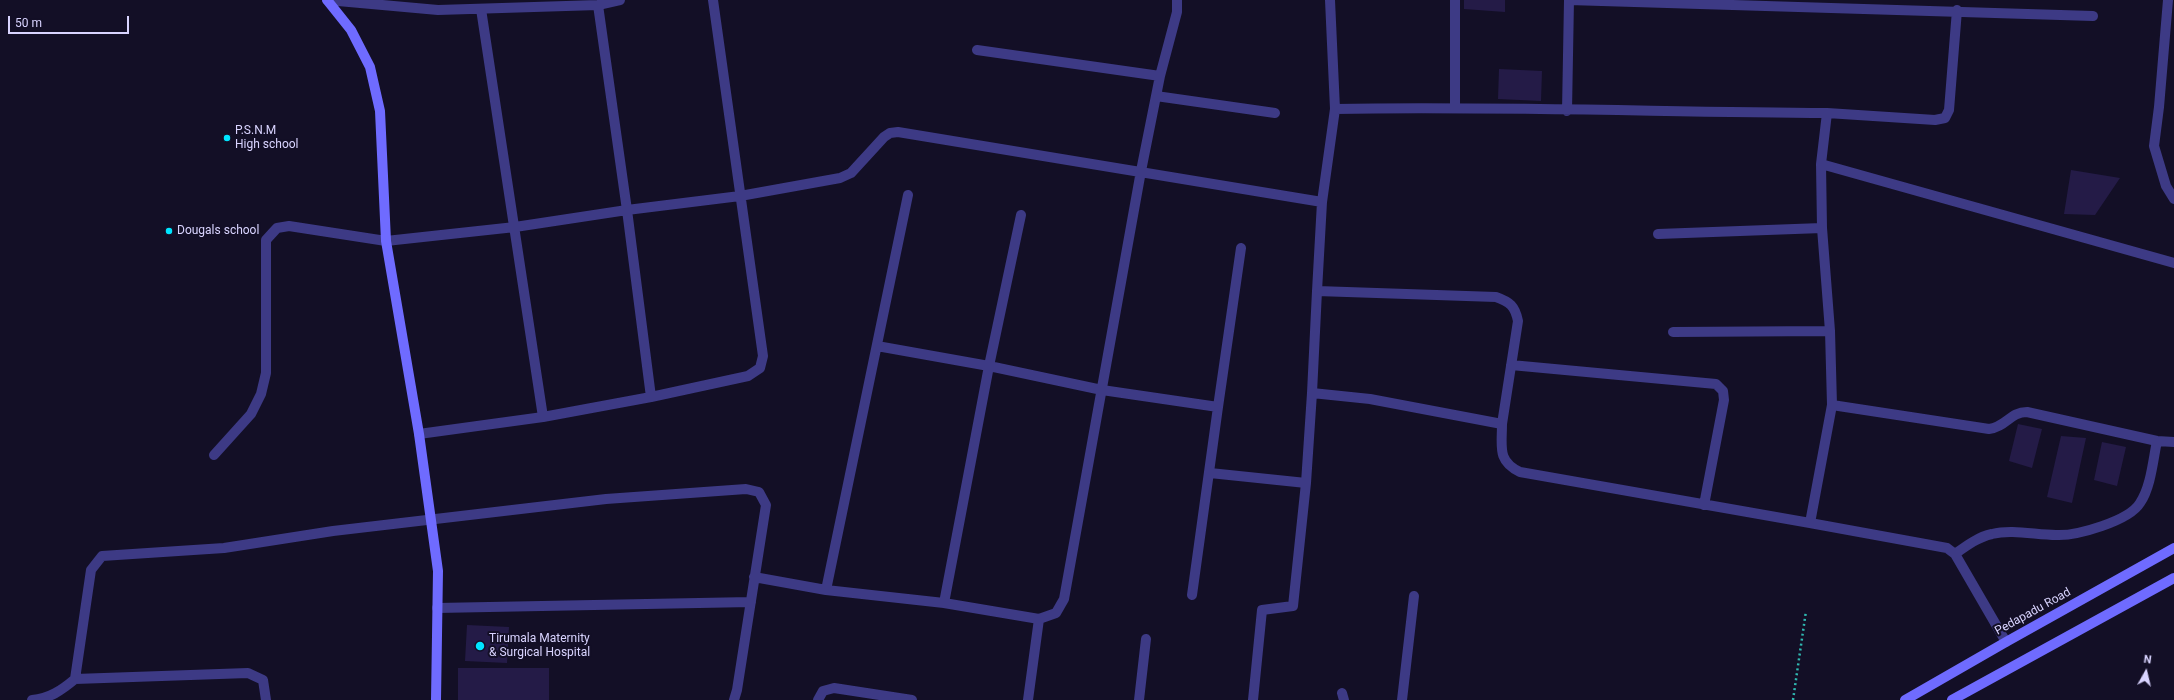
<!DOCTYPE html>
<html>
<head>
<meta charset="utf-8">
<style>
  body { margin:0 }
  #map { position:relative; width:2174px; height:700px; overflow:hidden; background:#130f26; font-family:Roboto,sans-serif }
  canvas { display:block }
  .north { position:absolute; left:2126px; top:652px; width:40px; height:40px; -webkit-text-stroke:3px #130f26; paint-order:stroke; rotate:8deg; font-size:11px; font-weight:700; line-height:16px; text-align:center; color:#d9d4ff }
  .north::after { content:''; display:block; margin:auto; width:14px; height:18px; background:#d9d4ff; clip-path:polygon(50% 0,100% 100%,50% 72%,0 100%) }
  .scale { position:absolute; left:8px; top:16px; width:121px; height:18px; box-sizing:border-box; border:2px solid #d9d4ff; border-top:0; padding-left:5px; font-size:12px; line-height:14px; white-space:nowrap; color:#d9d4ff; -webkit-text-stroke:3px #130f26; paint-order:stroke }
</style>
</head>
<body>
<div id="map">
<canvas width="2174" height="700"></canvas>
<div class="north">N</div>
<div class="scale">50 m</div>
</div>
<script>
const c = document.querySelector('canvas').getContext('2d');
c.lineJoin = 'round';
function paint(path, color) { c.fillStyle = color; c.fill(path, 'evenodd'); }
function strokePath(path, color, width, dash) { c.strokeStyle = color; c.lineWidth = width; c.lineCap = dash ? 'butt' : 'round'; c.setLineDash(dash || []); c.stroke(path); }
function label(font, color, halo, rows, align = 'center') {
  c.font = font + ' Roboto,sans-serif'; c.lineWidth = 4; c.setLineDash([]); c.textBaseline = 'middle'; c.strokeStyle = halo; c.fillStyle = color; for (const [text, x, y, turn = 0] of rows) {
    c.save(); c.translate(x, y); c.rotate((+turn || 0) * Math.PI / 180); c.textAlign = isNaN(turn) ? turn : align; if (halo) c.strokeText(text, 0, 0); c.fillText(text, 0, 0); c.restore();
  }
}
const building = new Path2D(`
  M1464 0H1505V12L1464 9Z
  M1499 69 1542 71 1541 101 1498 99Z
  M2071 170 2120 178 2095 215 2064 214Z
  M2018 424 2042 429 2032 468 2009 461Z
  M2061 436 2086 438 2072 503 2047 497Z
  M2102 442 2126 447 2117 486 2094 480Z
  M467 625 509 627 507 663 465 661Z
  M458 668H549V700H458Z`);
const path = new Path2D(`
  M1793 700 1806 611`);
const street = new Path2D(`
  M327 0 438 10 598 5 620 0
  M713 0 763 356 760 368 748 376 651 397 627 210 740 196 840 178 851 173 884 137 890 133 898 132 1322 202 1317 291
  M1455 0V107
  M2168 0 2159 107 2154 146 2166 186 2174 199
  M481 9 543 417
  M977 50 1160 76
  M1156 96 1275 113
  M1335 109C1499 106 1663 112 1827 113L1821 164 2174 263
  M1567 111 1569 0 2093 16
  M1827 113 1935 120 1945 118 1949 110 1957 10
  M1322 202 1335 109 1330 0
  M1658 234 1822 228
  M1673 332 1830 331
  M877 346 989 366 1102 390 1218 407 1241 248
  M1511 365 1716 384 1723 391 1724 400 1704 505
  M1832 405 1989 429C2006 427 2010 412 2027 412L2157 441 2174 442
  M1502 424C1502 447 1497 461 1520 472L1810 523 1832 405 1830 331 1822 228 1821 164
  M419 434 543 417 651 397
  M214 455 251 414 261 394 266 373V240L277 228 289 226 386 241 515 227 627 210 598 5
  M1210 473 1306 483 1312 393 1370 399 1502 424 1518 321C1515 306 1510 302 1496 297L1317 291 1312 393
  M1810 523 1947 548 1955 554 2006 642
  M1955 554C1966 546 1978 537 1992 534 2012 529 2036 535 2056 535 2077 536 2129 521 2140 503 2151 487 2153 460 2157 441
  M754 577 826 590 944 603 1039 619
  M826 590 908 195
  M1192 595 1218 407
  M944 603 989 366 1021 215
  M437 608 751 602
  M75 679 248 673 263 680 266 700
  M1342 693 1344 700
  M32 700C49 699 62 690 75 679L91 570 102 556 224 548 333 531 606 499 746 489 759 492 766 505 737 690 734 700
  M818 700 823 691 834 688 912 700
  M1028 700 1039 619 1056 613 1064 599 1141 171 1160 76 1177 12V0
  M1139 700 1146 639
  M1253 700 1262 610 1293 606 1306 483
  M1402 700 1414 596`);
const secondary = new Path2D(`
  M327 0 351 30 370 67 380 111 386 241 419 434 438 571 436 700
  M1905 700 2006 642 2174 548
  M1952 700 2174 578`);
const markers = [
  [227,138,4,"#00e5ff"],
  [169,231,4,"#00e5ff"],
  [480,646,5,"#00e5ff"]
];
const poiNames = [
  ["P.S.N.M",235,131],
  ["High school",235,145],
  ["Dougals school",177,231],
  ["Tirumala Maternity",489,639],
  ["& Surgical Hospital",489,653]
];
const streetNames = [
  ["Pedapadu Road",2033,612,-29]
];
paint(building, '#241b47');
strokePath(path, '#2fb8b0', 2.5, [2, 3]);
strokePath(street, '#3d3a85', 10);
strokePath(secondary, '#6f6bff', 10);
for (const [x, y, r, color] of markers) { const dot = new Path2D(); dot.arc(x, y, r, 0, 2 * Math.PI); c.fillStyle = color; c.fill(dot); strokePath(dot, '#130f26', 1.5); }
label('12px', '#d9d4ff', '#130f26', poiNames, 'left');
label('12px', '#d9d4ff', '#130f26', streetNames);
</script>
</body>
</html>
